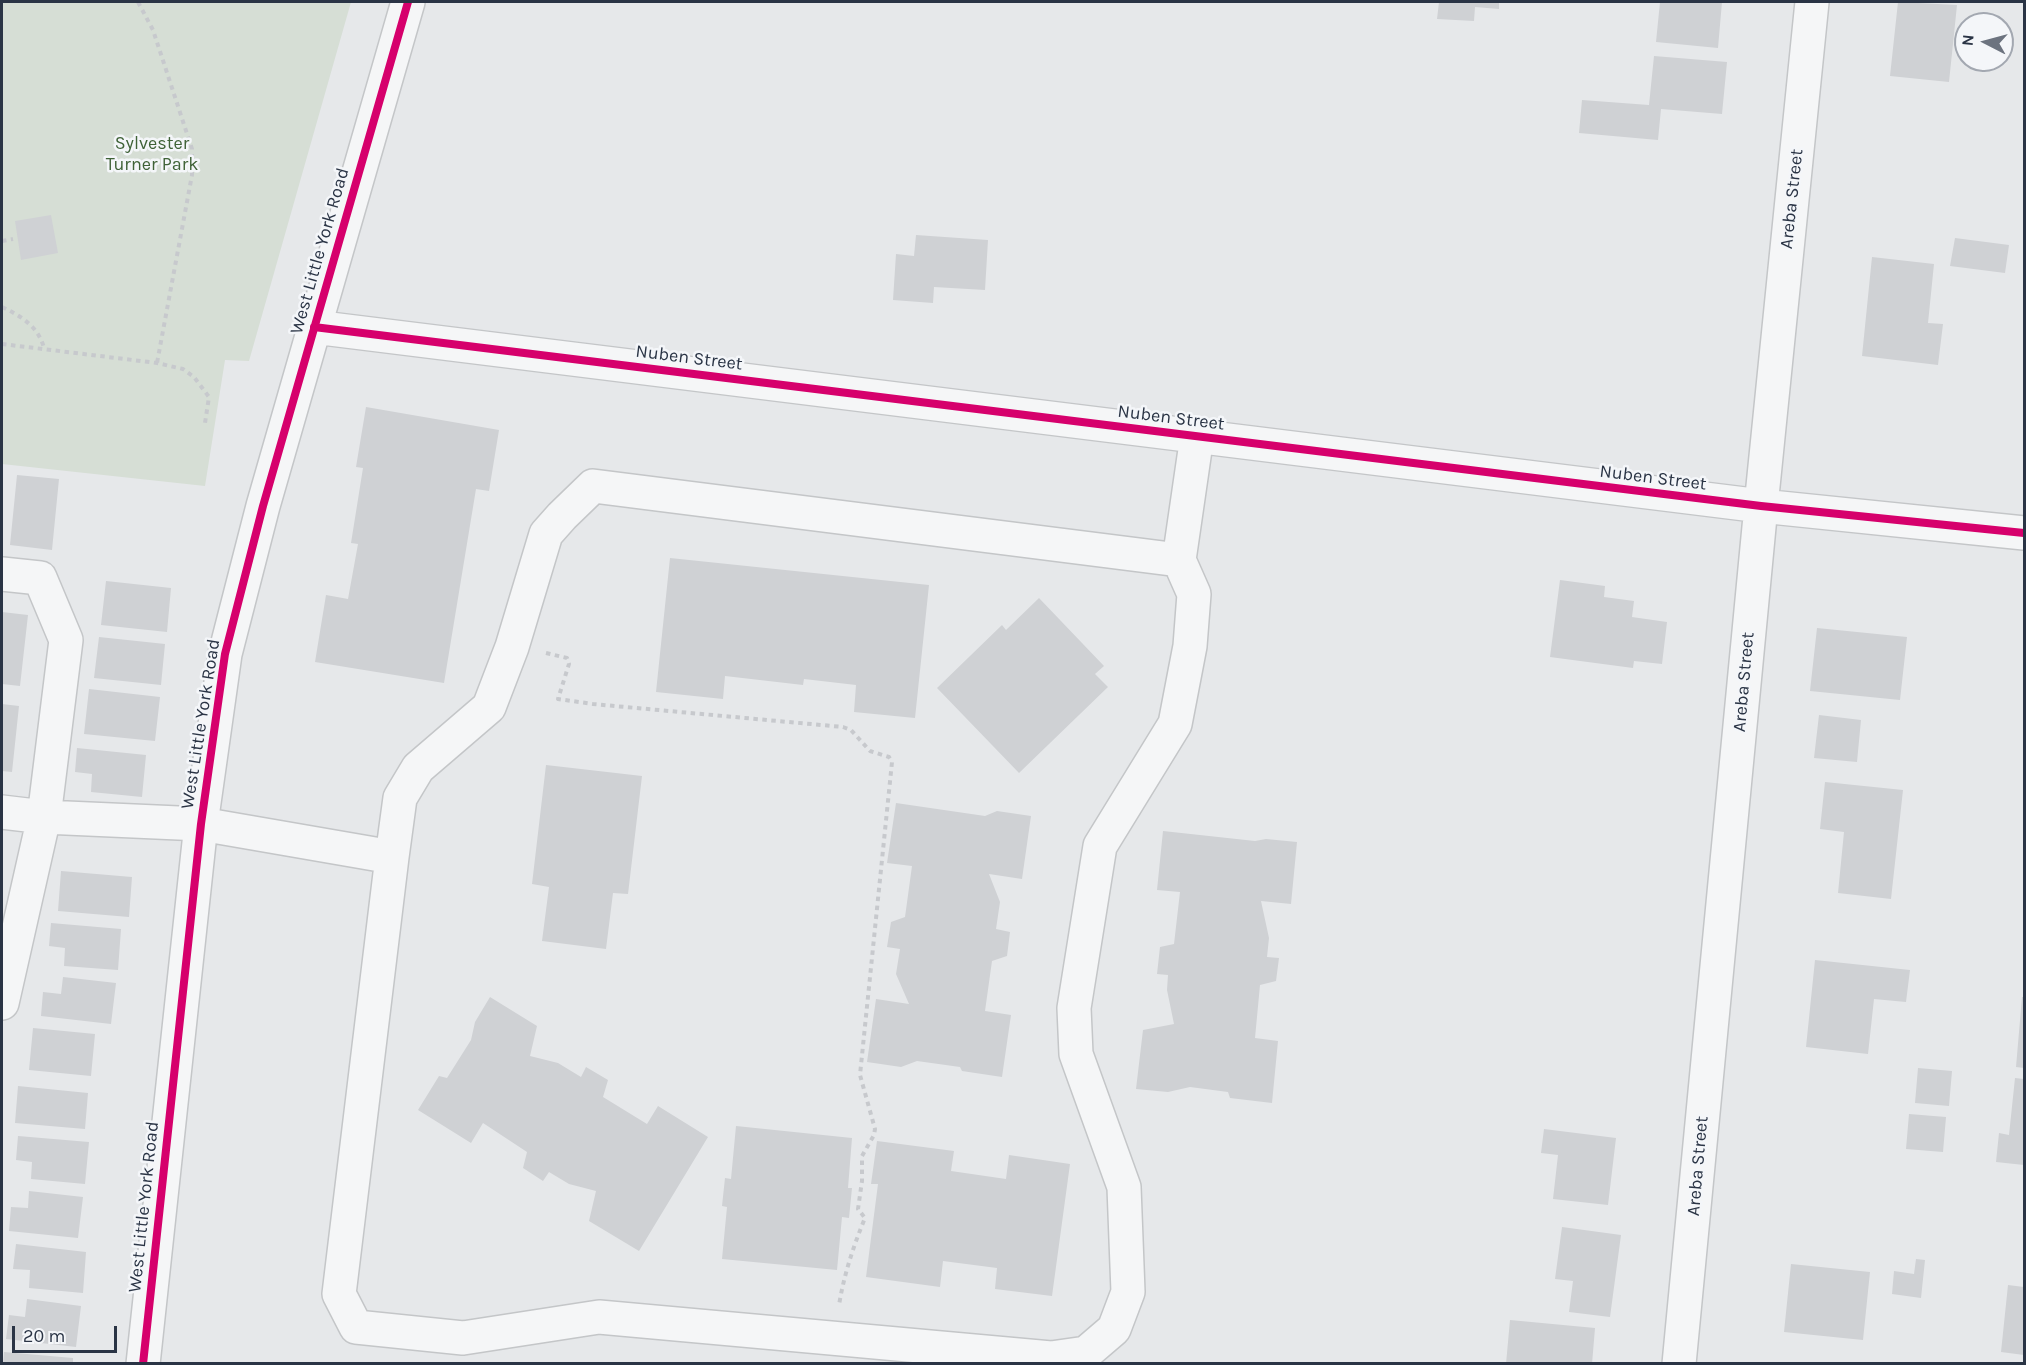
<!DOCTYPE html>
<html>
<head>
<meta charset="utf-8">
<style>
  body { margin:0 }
  #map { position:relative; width:2026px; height:1365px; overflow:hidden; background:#e6e8ea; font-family:Karla,sans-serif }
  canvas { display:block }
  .frame { position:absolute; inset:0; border:3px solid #2a3445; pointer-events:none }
  .north { position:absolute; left:1954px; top:12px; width:60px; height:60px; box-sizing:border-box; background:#f4f6f9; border:2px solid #a3a8b1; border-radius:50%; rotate:276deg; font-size:16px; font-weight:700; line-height:24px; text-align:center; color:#2a3445 }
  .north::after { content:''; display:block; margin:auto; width:21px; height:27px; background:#6c737f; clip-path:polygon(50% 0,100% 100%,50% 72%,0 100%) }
  .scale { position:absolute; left:12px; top:1326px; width:105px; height:27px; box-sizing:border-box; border:3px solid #2a3445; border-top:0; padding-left:8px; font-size:18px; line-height:21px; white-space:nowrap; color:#2a3445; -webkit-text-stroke:4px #f4f6f9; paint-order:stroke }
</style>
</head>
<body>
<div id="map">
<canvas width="2026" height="1365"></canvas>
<div class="frame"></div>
<div class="north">N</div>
<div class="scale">20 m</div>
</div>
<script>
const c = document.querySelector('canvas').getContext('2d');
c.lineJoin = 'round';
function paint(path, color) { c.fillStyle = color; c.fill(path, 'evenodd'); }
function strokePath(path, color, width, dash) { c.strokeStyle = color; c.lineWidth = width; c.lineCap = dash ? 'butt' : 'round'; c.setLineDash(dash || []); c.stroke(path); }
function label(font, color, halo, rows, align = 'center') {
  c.font = font + ' Karla,sans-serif'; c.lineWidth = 5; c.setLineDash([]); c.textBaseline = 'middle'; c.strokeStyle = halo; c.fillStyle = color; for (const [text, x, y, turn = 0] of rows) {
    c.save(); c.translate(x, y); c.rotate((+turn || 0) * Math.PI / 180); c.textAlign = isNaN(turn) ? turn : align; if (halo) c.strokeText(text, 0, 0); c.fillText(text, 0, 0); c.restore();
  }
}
const green = new Path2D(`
  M2 2H351L249 361 225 360 205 486 2 464Z`);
const building = new Path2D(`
  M1439 2H1499V9L1475 7 1474 21 1437 19Z
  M1660 2H1722L1718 48 1656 42Z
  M1898 2 1957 5 1949 82 1890 76Z
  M1654 56 1727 62 1722 114 1661 109 1658 140 1579 133 1582 100 1649 105Z
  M51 215 58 253 21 260 15 221Z
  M916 235 988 240 985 290 934 287 933 303 893 300 896 254 914 256Z
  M1955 238 2009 245 2005 273 1950 266Z
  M1872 257 1934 264 1928 323 1943 324 1938 365 1862 356Z
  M366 407 499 430 489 491 476 489 444 683 315 662 326 595 348 599 358 544 351 543 363 468 356 467Z
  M17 475 59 479 52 550 10 545Z
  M670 558 929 585 915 718 854 712 856 685 804 679 803 685 725 676 723 699 656 692Z
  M1560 580 1605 586 1604 597 1634 601 1632 617 1667 622 1662 664 1634 661 1633 668 1550 657Z
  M106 581 171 588 167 632 101 625Z
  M1039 598 1104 666 1095 674 1108 687 1019 773 937 688 1002 625 1006 630Z
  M2 612 28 615 20 686 2 684Z
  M1817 628 1907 637 1900 700 1810 691Z
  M99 637 165 644 161 685 94 678Z
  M89 689 160 697 155 741 84 734Z
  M2 704 19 706 12 772 2 771Z
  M1819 715 1861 720 1857 762 1814 758Z
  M77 748 146 755 142 797 91 792 92 774 75 772Z
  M546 765 642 776 628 894 613 893 606 949 542 941 549 887 532 884Z
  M1825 782 1903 790 1891 899 1838 893 1844 832 1820 829Z
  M896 803 985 816 997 811 1031 816 1022 879 989 874 1000 902 996 929 1010 932 1007 956 992 961 985 1011 1011 1015 1002 1077 962 1071 960 1067 917 1061 901 1067 867 1062 876 999 909 1004 896 974 900 949 887 947 891 922 905 917 912 866 887 863Z
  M1163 831 1255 841 1266 839 1297 842 1291 904 1261 901 1269 938 1267 957 1279 958 1276 981 1260 985 1255 1038 1278 1041 1272 1103 1230 1098 1228 1092 1190 1087 1168 1092 1136 1089 1143 1030 1174 1024 1167 990 1168 975 1157 974 1160 947 1174 944 1180 892 1157 890Z
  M61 871 132 877 129 917 58 911Z
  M51 923 121 929 118 970 64 966 65 948 49 946Z
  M1815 960 1910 970 1906 1002 1874 999 1868 1054 1806 1047Z
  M63 977 116 983 111 1024 41 1016 43 992 61 994Z
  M490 997 537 1026 530 1056 558 1063 581 1077 586 1067 608 1080 603 1097 647 1124 658 1106 708 1137 639 1251 589 1221 596 1191 569 1184 549 1172 543 1181 523 1168 527 1152 483 1123 471 1143 418 1110 439 1076 447 1078 471 1040 475 1022Z
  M2022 997H2024V1068L2016 1067Z
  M33 1028 95 1034 91 1076 29 1070Z
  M1918 1068 1952 1071 1949 1106 1915 1103Z
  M2015 1078 2024 1079V1165L1996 1162 1999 1133 2009 1135Z
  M18 1086 88 1093 85 1129 15 1123Z
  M1909 1114 1946 1117 1943 1152 1906 1149Z
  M736 1126 852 1138 848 1188H852L849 1218 842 1217 837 1270 722 1259 727 1207 722 1206 725 1178 731 1179Z
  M1544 1129 1616 1138 1608 1205 1553 1199 1558 1155 1541 1153Z
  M18 1136 89 1142 85 1184 31 1179 32 1162 16 1160Z
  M877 1141 954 1151 951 1171 1006 1179 1009 1155 1070 1164 1052 1296 995 1289 997 1268 943 1261 940 1287 866 1277 878 1184H871Z
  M29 1191 83 1197 78 1238 9 1231 11 1207 28 1208Z
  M1562 1227 1621 1235 1610 1317 1569 1312 1573 1281 1555 1279Z
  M16 1244 86 1252 83 1293 29 1288 30 1270 13 1269Z
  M1916 1259 1925 1260 1921 1298 1892 1294 1894 1271 1914 1274Z
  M1791 1264 1870 1272 1863 1340 1784 1332Z
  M2008 1285 2024 1287V1355L2001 1352Z
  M27 1299 81 1306 76 1347 6 1339 9 1315 25 1317Z
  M1510 1320 1595 1328 1592 1364H1506Z
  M4 1352 73 1358V1364H3Z`);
const path = new Path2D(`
  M138 2 153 30 192 149V175L157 363
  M2 241 13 239
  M2 307C21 316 38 326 44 348
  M2 344 157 363 183 369 194 377 209 397 205 423
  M546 653 567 658 569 664 558 699 593 704 843 727 851 730 870 751 889 757 892 762 860 1075 875 1129 874 1135 862 1156V1181L858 1209 865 1218C853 1247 844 1275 839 1305`);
const minor = new Path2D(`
  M314 327 1761 506 2024 533
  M1179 560 1197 436
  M2 574 40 578 66 640 44 817 2 1003
  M2 812 44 817 201 824 392 857 339 1294 356 1327 463 1338 599 1317 1051 1358 1086 1353 1114 1329 1128 1292 1124 1187 1076 1054 1074 1008 1100 846 1175 724 1190 646 1194 594 1179 560 593 486 562 516 546 534 512 647 489 707 418 768 400 798 392 857
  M143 1364 201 824 225 654 263 506 408 2
  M1679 1364 1761 506 1812 2`);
const cycleway = new Path2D(`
  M314 327 1761 506 2024 533
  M143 1364 201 824 225 654 263 506 408 2`);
const parkNames = [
  ["Sylvester",152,144],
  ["Turner Park",152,165]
];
const streetNames = [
  ["Areba Street",1792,199,-84],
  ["West Little York Road",320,251,-74],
  ["Nuben Street",689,358,7],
  ["Nuben Street",1171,418,7],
  ["Nuben Street",1653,478,7],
  ["Areba Street",1744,682,-85],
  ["West Little York Road",201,724,-81],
  ["Areba Street",1698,1166,-85],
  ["West Little York Road",144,1207,-84]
];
paint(green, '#d6ded5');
paint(building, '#cfd1d4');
strokePath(minor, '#c4c6c8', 36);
strokePath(path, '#c7c9cd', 4, [4.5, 4.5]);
strokePath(minor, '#f5f6f7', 33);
strokePath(cycleway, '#d6006c', 8);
label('18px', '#3f6237', '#f4f6f9', parkNames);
label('18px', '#2a3445', '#f4f6f9', streetNames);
</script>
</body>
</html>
